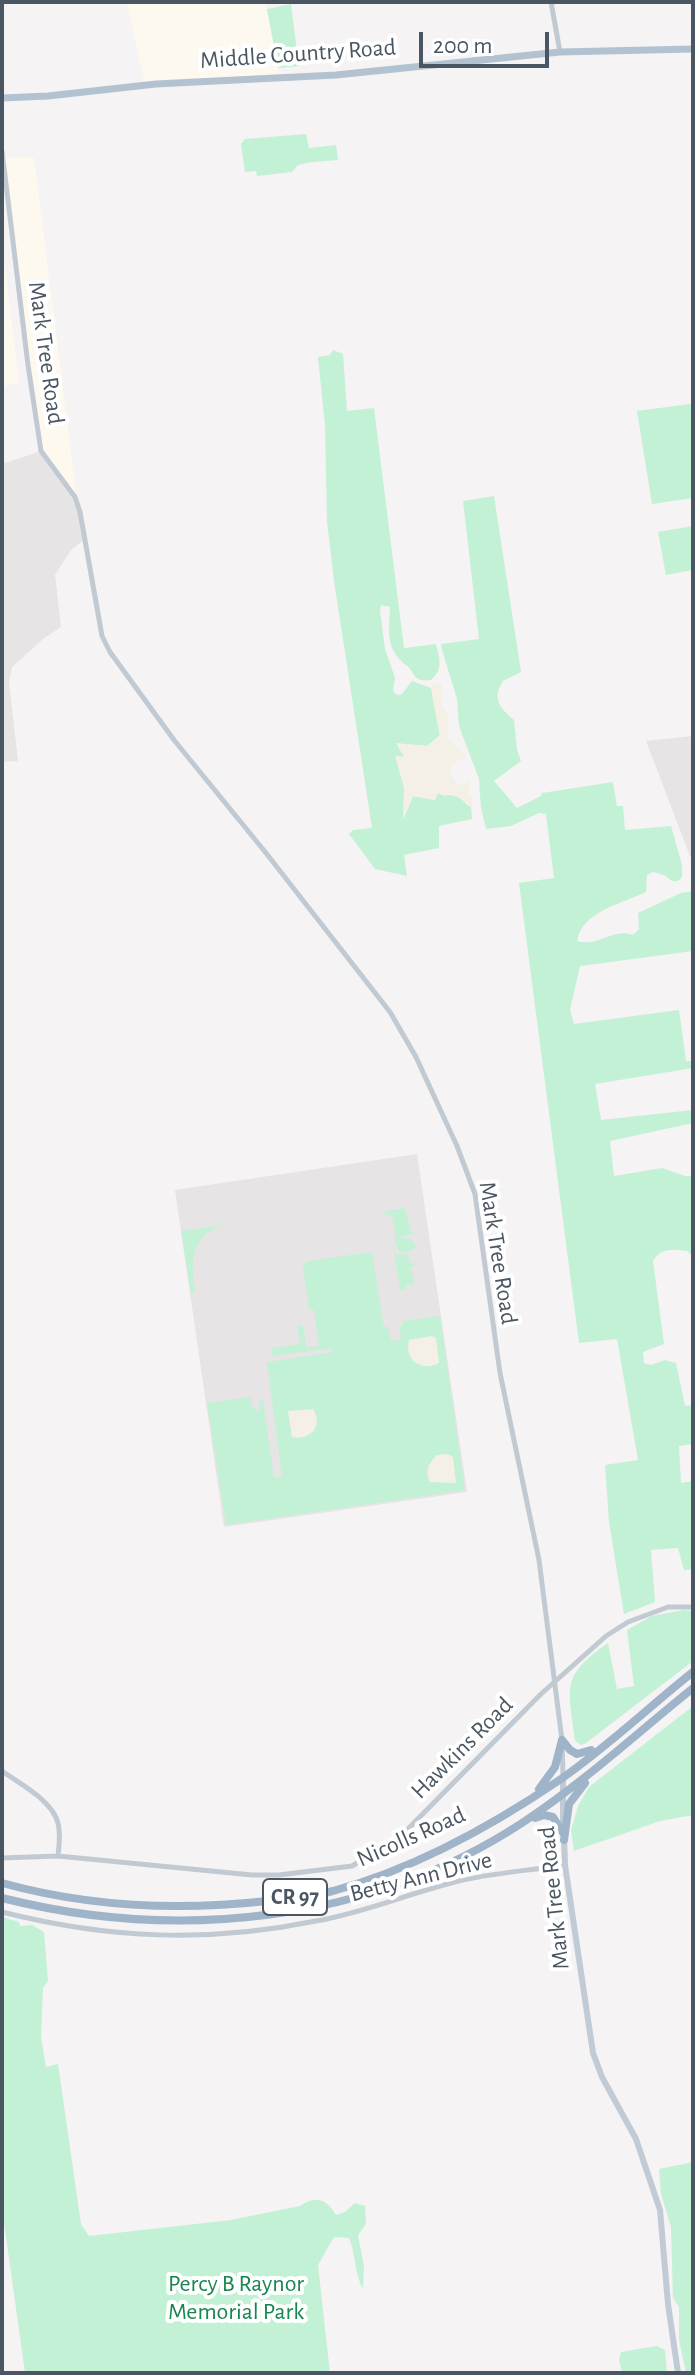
<!DOCTYPE html>
<html>
<head>
<meta charset="utf-8">
<style>
  body { margin:0 }
  #map { position:relative; width:695px; height:2375px; overflow:hidden; background:#f5f3f3; font-family:"Alegreya Sans",sans-serif }
  canvas { display:block }
  .frame { position:absolute; inset:0; border:4px solid #4a5661; pointer-events:none }
  .scale { position:absolute; left:419px; top:32px; width:130px; height:36px; box-sizing:border-box; border:4px solid #4a5661; border-top:0; padding-left:10px; font-size:24px; line-height:28px; white-space:nowrap; color:#4a5661; -webkit-text-stroke:6px #fff; paint-order:stroke }
</style>
</head>
<body>
<div id="map">
<canvas width="695" height="2375"></canvas>
<div class="frame"></div>
<div class="scale">200 m</div>
</div>
<script>
const c = document.querySelector('canvas').getContext('2d');
c.lineJoin = 'round';
function paint(path, color) { c.fillStyle = color; c.fill(path, 'evenodd'); }
function strokePath(path, color, width, dash) { c.strokeStyle = color; c.lineWidth = width; c.lineCap = dash ? 'butt' : 'round'; c.setLineDash(dash || []); c.stroke(path); }
function label(font, color, halo, rows, align = 'center') {
  c.font = font + ' "Alegreya Sans",sans-serif'; c.lineWidth = 8; c.setLineDash([]); c.textBaseline = 'middle'; c.strokeStyle = halo; c.fillStyle = color; for (const [text, x, y, turn = 0] of rows) {
    c.save(); c.translate(x, y); c.rotate((+turn || 0) * Math.PI / 180); c.textAlign = isNaN(turn) ? turn : align; if (halo) c.strokeText(text, 0, 0); c.fillText(text, 0, 0); c.restore();
  }
}
const commercial = new Path2D(`
  M127 2H266L279 74 144 82Z
  M3 157 34 158 76 492 72 493 41 451Z
  M2 241 19 382 2 387Z`);
const education = new Path2D(`
  M41 451 75 497 86 538 71 550 55 575 61 627 43 639 12 667 9 683 18 761 2 762V464Z
  M693 736V864L646 741Z
  M417 1154 467 1492 224 1527 175 1190Z`);
const green = new Path2D(`
  M291 4 299 66 278 68 267 9Z
  M306 134 309 148 336 145 338 160 312 162 298 165 292 172 257 176 256 171 245 172 241 144 245 139Z
  M333 350 343 354 347 411 374 408 404 648 436 644C440 659 443 670 431 680 412 682 416 673 406 665 385 649 389 631 390 607L381 605 380 611 385 649 395 678 393 691 397 695 402 694 412 681 431 688 441 734 427 746 398 744 405 758 396 756 404 787V817L413 796 435 800 438 792 459 797 471 807 472 819 439 826V848L404 855 407 876 375 869 349 834 353 830 372 828 334 581 327 521 325 425 318 357 330 355Z
  M690 404 693 410V498L652 504 637 411Z
  M494 496 521 672 503 681C491 699 501 709 514 720L517 750 521 761 494 781 517 808 541 796 542 793 613 782 617 806H623L625 830 671 826 682 865V877L678 881H672L664 875 653 872 647 875 646 892C623 903 581 912 577 941 597 948 613 927 633 935L639 929 638 913 681 893 693 891V951L580 966 570 1010 574 1024 679 1010 686 1061H693V1068L595 1084 601 1120 693 1110V1123L610 1141 614 1176 662 1168 685 1176H693V1257L688 1251C674 1250 661 1247 653 1261L664 1344 643 1352 644 1363 651 1365 665 1360 676 1363 685 1406 693 1405V1444L679 1446 681 1483 693 1481V1569L684 1570 678 1548 651 1550 655 1602 624 1614 609 1522 605 1465 638 1460 617 1339 579 1343 519 883 554 878 546 814 539 813 511 826 486 829 481 808 479 779 459 726 457 699 442 650 441 644 479 639 463 501Z
  M693 526V570L666 575 658 532Z
  M405 1208 411 1232 416 1234 398 1237 412 1240 416 1246 413 1250 399 1252 394 1237H396L393 1218 386 1214 381 1218 386 1211Z
  M223 1225C191 1236 190 1262 195 1291L191 1294 181 1231Z
  M394 1251 397 1255 408 1254 410 1263 419 1264 411 1266 414 1284 406 1285V1289L400 1290Z
  M372 1252 383 1323 385 1327H388L391 1341 401 1339 399 1326H403L402 1321 440 1316 465 1490 226 1525 207 1403 250 1397 252 1407 259 1412V1401L263 1400 274 1478 282 1477 267 1362 333 1352 332 1348 273 1356 271 1348 300 1344 297 1326 303 1325 306 1347 319 1346 314 1310H309L303 1265 309 1261Z
  M684 1610 693 1611V1661L586 1743 581 1745 575 1741C569 1688 559 1677 608 1643L617 1689 634 1686 627 1630 652 1616Z
  M693 1706V1815L660 1821 574 1851 571 1830 578 1806 589 1787Z
  M2 1917 19 1922 20 1926 32 1925 44 1932 48 1981 43 1988 41 2037 46 2067 58 2064 81 2224 89 2236 231 2220 300 2206C315 2195 327 2199 336 2215L345 2212 355 2203 365 2206 366 2224 358 2235 364 2267 363 2289C354 2273 356 2254 349 2238L334 2237 318 2265 330 2373H25L2 2208Z
  M693 2162V2373H686L679 2340V2307L673 2298 671 2227 661 2194 659 2169Z
  M657 2346 665 2350 667 2373H622L619 2360 621 2352Z`);
const sand = new Path2D(`
  M433 682 442 685 441 704 448 716V739L467 757 452 764 450 772 456 784 463 785 469 781V793L473 797 472 807 468 806C461 798 454 793 444 796L438 793 435 800 413 796 403 820 404 787 395 756 404 757 396 743 427 746 440 737 432 695Z
  M432 1336 436 1338 439 1363C422 1372 404 1361 409 1340Z
  M313 1409C324 1426 310 1441 292 1437L288 1411Z
  M447 1454 453 1457 456 1483 430 1482C424 1471 429 1463 437 1455Z`);
const tertiary = new Path2D(`
  M551 2 560 52
  M2 151 28 365 41 451 75 497 80 512 102 636 110 652 174 740 266 853 390 1012 416 1057 457 1146 475 1194 500 1373 539 1560 562 1740 563 1777
  M2 1771C20 1784 52 1800 58 1823 61 1834 59 1845 58 1856
  M2 1858 58 1856 252 1875H279L352 1866 400 1837 541 1694 606 1636 628 1622 668 1607H693
  M2 1912C109 1939 208 1943 316 1921 362 1913 405 1895 451 1883 487 1873 527 1871 565 1865`);
const secondary = new Path2D(`
  M563 1777V1821
  M564 1836 565 1865 593 2053 602 2077 636 2139 660 2210 668 2304 678 2373`);
const primary = new Path2D(`
  M2 98 48 96 156 84 336 75 560 52 693 49`);
const trunk = new Path2D(`
  M562 1740 570 1750 577 1754 591 1750
  M539 1789 555 1767 562 1740
  M535 1818 544 1815 553 1817 563 1833
  M564 1840 569 1804 585 1783
  M2 1883C89 1907 178 1911 267 1901 289 1898 311 1896 333 1891 414 1869 492 1826 561 1779 607 1747 649 1707 693 1672
  M2 1898C176 1942 369 1923 522 1823 583 1783 636 1734 693 1688`);
const shields = [
  [295,1897,64]
];
const shieldNames = [
  ["CR 97",295,1897]
];
const streetNames = [
  ["Middle Country Road",298,54,-4],
  ["Mark Tree Road",46,353,82],
  ["Mark Tree Road",498,1253,81],
  ["Hawkins Road",462,1748,-45],
  ["Nicolls Road",411,1837,-24],
  ["Betty Ann Drive",421,1877,-14],
  ["Mark Tree Road",554,1898,-96]
];
const parkNames = [
  ["Percy B Raynor",236,2284],
  ["Memorial Park",236,2312]
];
paint(commercial, '#fdf9ef');
paint(education, '#e6e4e5');
paint(green, '#c3f1d5');
paint(sand, '#f5f0e5');
strokePath(tertiary, '#c1cad2', 5);
strokePath(secondary, '#c1cbd6', 6);
strokePath(primary, '#b3c2d1', 7);
strokePath(trunk, '#9fb4c9', 8);
for (const [x, y, w] of shields) { const box = new Path2D(); box.roundRect(x - w / 2, y - 18, w, 36, 6); c.fillStyle = '#fff'; c.fill(box); strokePath(box, '#4a5661', 2); }
label('bold 22px', '#4a5661', null, shieldNames);
label('24px', '#4a5661', '#fff', streetNames);
label('24px', '#17864f', '#fff', parkNames);
</script>
</body>
</html>
